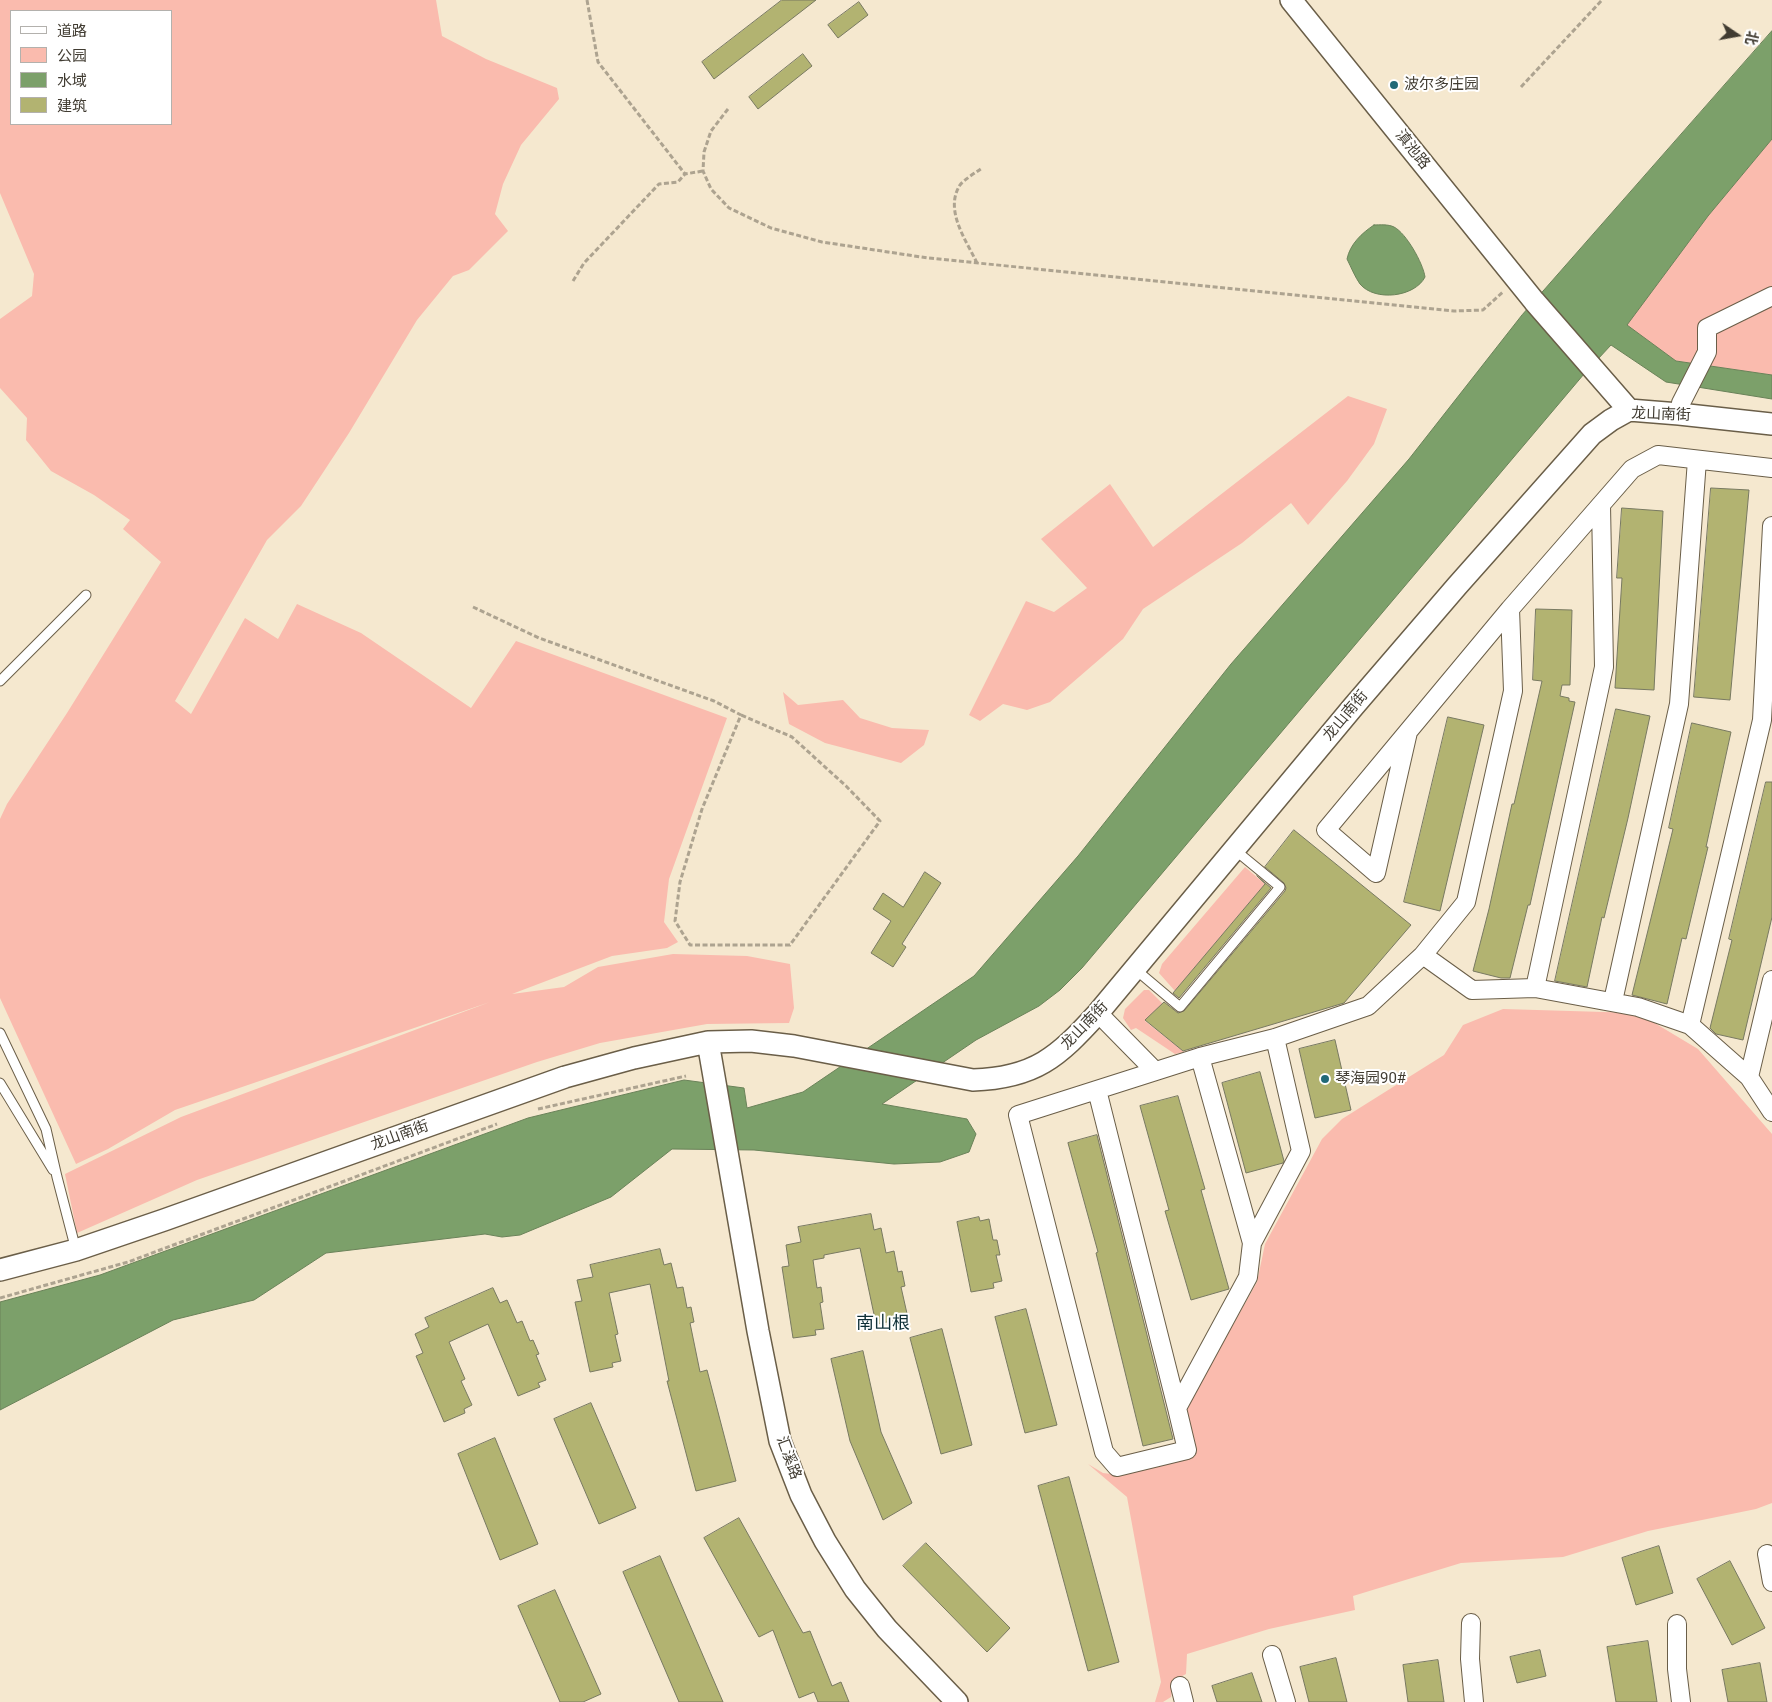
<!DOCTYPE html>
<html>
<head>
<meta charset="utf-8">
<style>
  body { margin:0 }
  #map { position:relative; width:1772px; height:1702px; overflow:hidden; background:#f5e8cf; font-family:Roboto,"Noto Sans SC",sans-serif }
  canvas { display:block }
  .legend { position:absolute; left:10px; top:10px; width:162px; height:115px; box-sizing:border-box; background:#fff; border:1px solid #b3b1ad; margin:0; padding:6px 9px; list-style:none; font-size:15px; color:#413c32 }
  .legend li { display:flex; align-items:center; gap:10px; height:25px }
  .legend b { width:25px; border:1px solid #b3b1ad }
  .north { position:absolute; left:1712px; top:10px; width:50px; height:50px; -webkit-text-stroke:4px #fff; paint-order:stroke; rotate:102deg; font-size:14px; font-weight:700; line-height:20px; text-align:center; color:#413c32 }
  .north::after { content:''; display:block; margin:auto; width:18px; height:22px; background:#413c32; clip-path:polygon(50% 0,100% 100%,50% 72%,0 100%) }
</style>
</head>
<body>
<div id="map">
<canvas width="1772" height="1702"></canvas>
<ul class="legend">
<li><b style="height:6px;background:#fff"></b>道路</li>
<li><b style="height:14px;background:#fabbae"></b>公园</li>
<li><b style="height:14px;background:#7ca06a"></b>水域</li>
<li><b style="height:14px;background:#b2b371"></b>建筑</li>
</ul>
<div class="north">北</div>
</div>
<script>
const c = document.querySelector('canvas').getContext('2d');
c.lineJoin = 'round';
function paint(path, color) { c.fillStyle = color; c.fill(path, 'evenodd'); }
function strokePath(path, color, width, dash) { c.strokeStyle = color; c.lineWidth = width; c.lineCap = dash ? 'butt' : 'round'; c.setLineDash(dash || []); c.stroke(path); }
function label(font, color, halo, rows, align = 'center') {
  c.font = font + ' Roboto,"Noto Sans SC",sans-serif'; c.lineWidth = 4; c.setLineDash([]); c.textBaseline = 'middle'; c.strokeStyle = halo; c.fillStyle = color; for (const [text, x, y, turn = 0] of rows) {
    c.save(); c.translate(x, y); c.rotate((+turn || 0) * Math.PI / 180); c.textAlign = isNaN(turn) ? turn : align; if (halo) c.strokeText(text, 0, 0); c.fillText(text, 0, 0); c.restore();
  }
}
const green = new Path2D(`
  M0 0H436L442 36 486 59 557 88 559 99 521 145 503 184 495 214 508 231 469 270 453 276 417 320 349 433 301 506 267 540 175 701 191 714 245 618 278 639 297 604 361 633 471 708 516 641 727 718 669 879 664 922 678 942 667 948 612 956 512 994 564 987 598 967 673 954 747 956 790 964 794 1008 789 1023 707 1024 600 1043 537 1062 197 1180 77 1233 65 1174 181 1117 490 1002 175 1110 108 1149 76 1164 0 998V819L7 804 67 713 161 562 123 529 130 520 94 495 51 471 26 440 27 418 0 388V319L32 296 34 274 0 193ZM11 11H171V124H11Z
  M1772 139V375L1676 361 1626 325 1708 216Z
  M1348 396 1387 409 1374 444 1347 481 1308 525 1291 503 1242 543 1143 609 1123 639 1050 702 1027 710 1003 704 980 721 969 715 1026 601 1054 612 1087 588 1041 539 1110 484 1153 547Z
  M783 692 798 705 843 700 860 718 892 728 929 730 924 745 901 763 825 743 789 724Z
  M1245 867 1265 884 1175 991 1159 973 1162 964Z
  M1144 990H1149L1163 1004 1145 1021 1184 1052 1175 1054 1136 1028 1131 1030 1123 1018 1125 1009Z
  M1503 1009 1638 1013 1698 1049 1772 1134V1503L1756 1509 1648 1531 1563 1557 1461 1563 1353 1596 1355 1610 1269 1629 1187 1654 1186 1674 1174 1680 1171 1697 1163 1702H1155L1161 1682 1127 1497 1088 1464 1103 1473 1119 1475 1196 1455 1186 1409 1257 1282 1265 1244 1322 1139 1342 1119 1444 1055 1463 1025Z`);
const water = new Path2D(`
  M1772 31V139L1708 216 1627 325 1676 361 1772 375V399L1666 382 1611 345 1584 374 1082 968 1060 990 1039 1006 976 1040 882 1104 967 1119 976 1134 969 1152 940 1162 894 1164 754 1150 672 1149 611 1197 520 1235 502 1237 485 1234 326 1253 254 1300 173 1320 0 1410V1302L100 1275 528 1118 684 1080 744 1088 747 1108 803 1092 974 976 1078 856 1231 664 1409 459 1522 315Z
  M1374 225C1380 225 1388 224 1394 227 1406 233 1423 263 1425 277 1415 297 1375 302 1360 284 1355 277 1351 267 1347 259 1350 244 1362 233 1374 225Z`);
const building = new Path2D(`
  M782 0H816L714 79 702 62Z
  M859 2 868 15 838 38 828 25Z
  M803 54 812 66 758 109 749 97Z
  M1711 488 1749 490 1730 700 1694 697Z
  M1622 508 1663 511 1654 690 1615 688 1622 578H1617Z
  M1536 609 1572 610 1570 685H1562L1560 696 1569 698V701L1575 702 1530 905H1528L1510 978H1501L1473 971 1489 909 1512 804H1514L1542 681 1533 680Z
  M1616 709 1650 716 1628 818 1604 918 1602 917 1587 987 1555 981Z
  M1448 717 1484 725 1440 911 1404 902Z
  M1692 723 1731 732 1706 847H1708L1686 939 1682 938 1667 1004 1632 995 1673 829 1669 828Z
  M1766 782H1772V917L1743 1040 1716 1034 1710 1028 1732 940 1729 939Z
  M1294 830 1411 925 1344 1003 1183 1051 1145 1020 1164 1002 1178 1013 1184 1011 1285 891 1286 888 1284 883 1265 867Z
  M925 872 941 883 902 944 906 947 893 967 871 953 891 921 873 909 883 893 903 907Z
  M1257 876 1271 888 1179 998 1173 993 1265 884Z
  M1335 1040 1351 1110 1315 1118 1299 1049Z
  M1260 1072 1284 1161 1283 1163 1246 1173 1222 1083Z
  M1178 1096 1205 1189 1201 1190 1229 1289 1191 1300 1165 1211 1169 1210 1140 1106Z
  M1097 1135 1173 1439 1143 1446 1096 1253 1098 1252 1068 1143Z
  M871 1214 874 1230 881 1228 886 1253 894 1251 898 1272 902 1271 905 1286 901 1287 908 1318 876 1324 860 1248 824 1255V1258L813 1260 817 1288 821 1287 823 1302 820 1303 824 1329 815 1330 816 1335 793 1338 782 1267 789 1266 786 1245 801 1242 798 1227Z
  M979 1217 980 1221 989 1219 993 1240H997L1000 1255H996L1002 1281 993 1283 994 1288 971 1292 957 1222Z
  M660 1249 664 1265 671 1263 677 1288 683 1287 687 1308 691 1307 694 1322 690 1323 700 1372 707 1370 736 1481 696 1491 667 1381H669L650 1284 609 1293 618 1334 615 1335 621 1361 612 1363 613 1367 590 1372 575 1302 582 1301 577 1280 593 1277 590 1265Z
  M493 1288 500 1303 507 1300 517 1323 522 1321 530 1341 533 1340 539 1354 536 1355 546 1380 538 1383 540 1387 518 1396 488 1324 449 1342 465 1379 461 1381 472 1405 464 1409 465 1413 444 1422 416 1356 423 1353 415 1334 429 1327 425 1318Z
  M1026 1309 1057 1425 1025 1433 995 1317Z
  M942 1329 972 1445 941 1454 910 1338Z
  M863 1351 881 1432 912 1503 883 1520 850 1441 831 1359Z
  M591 1403 636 1508 599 1524 554 1419Z
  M495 1438 538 1544 500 1560 458 1454Z
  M1069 1477 1119 1662 1088 1671 1038 1486Z
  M739 1518 803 1633 810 1631 832 1686 841 1682 849 1702H818L814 1692 799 1698 773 1630 759 1637 704 1538Z
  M926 1543 1010 1628 987 1652 903 1566Z
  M1659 1546 1673 1593 1636 1605 1622 1558Z
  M660 1556 723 1702H679L623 1572Z
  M1730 1561 1765 1628 1732 1645 1697 1579Z
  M555 1590 601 1694 583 1702H560L518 1606Z
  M1648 1641 1657 1702H1616L1607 1647Z
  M1540 1650 1546 1676 1517 1683 1510 1657Z
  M1336 1658 1347 1702H1309L1300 1667Z
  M1438 1660 1444 1702H1408L1403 1665Z
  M1760 1663 1767 1702H1728L1722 1670Z
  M1252 1673 1262 1702H1217L1212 1686Z`);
const path = new Path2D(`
  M587 0 598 62 685 174 703 171
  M1521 87 1602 0
  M728 109 711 131 704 152 703 171 711 189 729 208 771 228 822 242 928 258 1454 311 1483 310 1504 291
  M977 263C966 240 944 210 960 185 965 179 975 173 982 168
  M573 281 584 263 659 184 678 182 685 174
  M473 607 539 638 714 701 741 715 702 809 680 882 675 921 690 945H790L880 821 846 786 792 737 741 715
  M538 1109 686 1076
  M0 1298 128 1262 497 1124`);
const service = new Path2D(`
  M0 681 86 595
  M1135 969 1180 1007 1280 887 1235 850
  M0 1033 46 1129 57 1177 76 1250
  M0 1083 53 1170`);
const minor = new Path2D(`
  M1679 414 1681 403 1707 352V328L1772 296
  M1408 732 1376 873 1326 830 1510 609 1632 469 1658 455 1772 468
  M1423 955 1466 902 1513 691 1510 609
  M1535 988 1604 667 1601 505
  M1613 1001 1679 704 1697 460
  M1098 1013 1155 1071
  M1690 1025 1762 720 1772 526
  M1200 1057 1252 1243 1248 1277 1177 1408 1187 1450 1117 1467 1104 1452 1018 1115 1200 1057 1275 1038 1368 1006 1423 955 1472 990 1535 988 1638 1007 1690 1025 1749 1077 1772 1112
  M1749 1077 1772 980
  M1097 1090 1177 1408
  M1252 1243 1301 1151 1275 1038
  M1767 1554 1772 1582
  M1471 1623 1470 1659 1474 1702
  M1677 1624V1669L1681 1702
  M1272 1655 1286 1702
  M1180 1686 1184 1702`);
const tertiary = new Path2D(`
  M1291 0 1534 301 1629 410
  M708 1042 758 1331 780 1441 801 1495 825 1541 855 1589 887 1629 957 1702
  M0 1270 76 1250 164 1220 565 1077 634 1058 708 1042 751 1041 794 1046 973 1080C1035 1078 1058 1057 1098 1013L1353 707 1457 586 1592 434 1611 420 1629 410 1679 414 1772 424`);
const markers = [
  [1394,85,5,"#216977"],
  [1325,1079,5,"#216977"]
];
const poiNames = [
  ["波尔多庄园",1404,85],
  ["琴海园90#",1335,1079]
];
const streetNames = [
  ["滇池路",1412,150,51],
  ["龙山南街",1661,415,2],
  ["龙山南街",1346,716,-50],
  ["龙山南街",1085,1026,-46],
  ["龙山南街",400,1136,-20],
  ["汇溪路",788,1458,70]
];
const quarterNames = [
  ["南山根",883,1324]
];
paint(green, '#fabbae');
paint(water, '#7ca06a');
strokePath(water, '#6a8259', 1);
paint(building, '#b2b371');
strokePath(building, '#787961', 1);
strokePath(service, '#6a5e48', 11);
strokePath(minor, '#6a5e48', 20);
strokePath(tertiary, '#6a5e48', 24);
strokePath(path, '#ada390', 3, [5, 2.5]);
strokePath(service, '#fff', 9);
strokePath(minor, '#fff', 18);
strokePath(tertiary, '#fff', 21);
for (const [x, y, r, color] of markers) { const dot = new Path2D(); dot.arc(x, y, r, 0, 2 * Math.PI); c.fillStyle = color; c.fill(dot); strokePath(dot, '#fff', 2); }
label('15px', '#413c32', '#fff', poiNames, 'left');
label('15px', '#413c32', '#fff', streetNames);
label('18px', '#0e2f36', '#fff', quarterNames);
</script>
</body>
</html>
